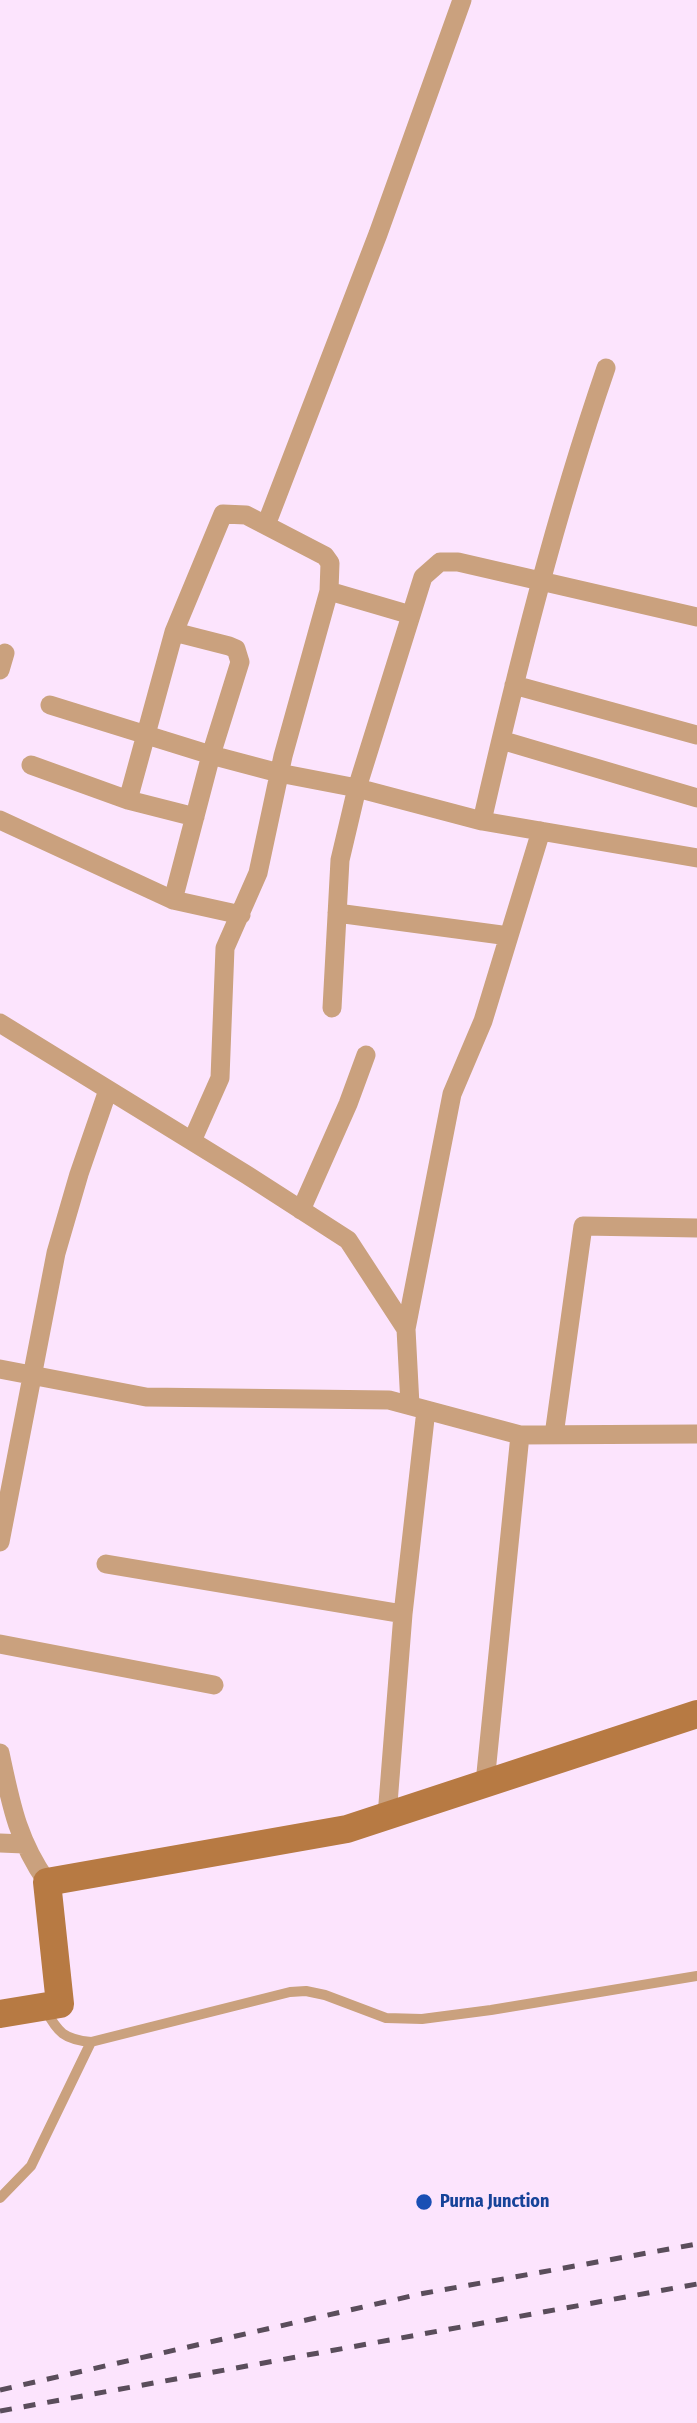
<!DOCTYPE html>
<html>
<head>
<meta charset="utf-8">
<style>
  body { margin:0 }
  canvas { display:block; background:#fce4fd }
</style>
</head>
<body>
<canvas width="697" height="2423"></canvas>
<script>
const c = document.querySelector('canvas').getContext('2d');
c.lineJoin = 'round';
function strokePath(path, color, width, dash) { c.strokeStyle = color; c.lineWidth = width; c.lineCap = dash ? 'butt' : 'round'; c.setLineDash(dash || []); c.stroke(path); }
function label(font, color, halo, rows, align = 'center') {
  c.font = font + ' "Fira Sans Condensed",sans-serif'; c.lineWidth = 7; c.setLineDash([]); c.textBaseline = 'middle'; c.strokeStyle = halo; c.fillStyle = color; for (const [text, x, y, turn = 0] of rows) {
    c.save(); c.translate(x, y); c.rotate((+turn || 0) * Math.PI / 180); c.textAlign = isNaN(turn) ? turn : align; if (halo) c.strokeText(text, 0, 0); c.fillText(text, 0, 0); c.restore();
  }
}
const lane = new Path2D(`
  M45 2009C58 2033 64 2039 91 2042L290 1992 306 1991 325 1995 386 2018 422 2019 491 2010 697 1976
  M0 2198 31 2166 91 2042`);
const street = new Path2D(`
  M266 525 378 234 462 0
  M329 591 411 615
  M0 670 5 653
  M514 685 697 735
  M50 705 211 755 279 773 357 788 482 821 697 858
  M501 740 697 798
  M31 765 128 800 195 817
  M128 800 174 632 223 514 246 515 325 556 330 563 329 591 283 756 258 873 225 948 220 1078 192 1141
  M0 820 173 900 241 915
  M482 821C517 668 555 516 606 368
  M173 900 211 755 240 662 236 649 229 646 174 632
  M337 913 509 936
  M332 1008 340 860 357 788 423 577 440 562H458L697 617
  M0 1023 247 1175 348 1240 406 1329 410 1405
  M301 1210 348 1104 366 1055
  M406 1329 452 1094 483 1021 541 831
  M0 1369 146 1397 389 1400 520 1435
  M554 1435 583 1226 697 1228
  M0 1542 56 1253 79 1174 108 1090
  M106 1564 403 1614
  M0 1644 214 1685
  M0 1753C11 1804 17 1839 47 1882
  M485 1783 520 1435 697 1434
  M387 1816 403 1614 426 1410
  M0 1843 24 1844`);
const secondary = new Path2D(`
  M0 2014 60 2004 47 1882 347 1829 697 1714`);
const rail = new Path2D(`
  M0 2390 420 2294 697 2244
  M0 2411 697 2284`);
const markers = [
  [424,2202,9,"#1a4fb4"]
];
const transitNames = [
  ["Purna Junction",440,2202]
];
strokePath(lane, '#caa17e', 10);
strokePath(street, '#caa17e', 19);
strokePath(secondary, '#b77a43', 28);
strokePath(rail, '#5a4d5b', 5, [12, 12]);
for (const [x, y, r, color] of markers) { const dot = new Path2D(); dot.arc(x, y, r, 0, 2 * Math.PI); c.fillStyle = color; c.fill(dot); strokePath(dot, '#fce4fd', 2.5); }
label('bold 18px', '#164399', '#fce4fd', transitNames, 'left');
</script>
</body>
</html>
